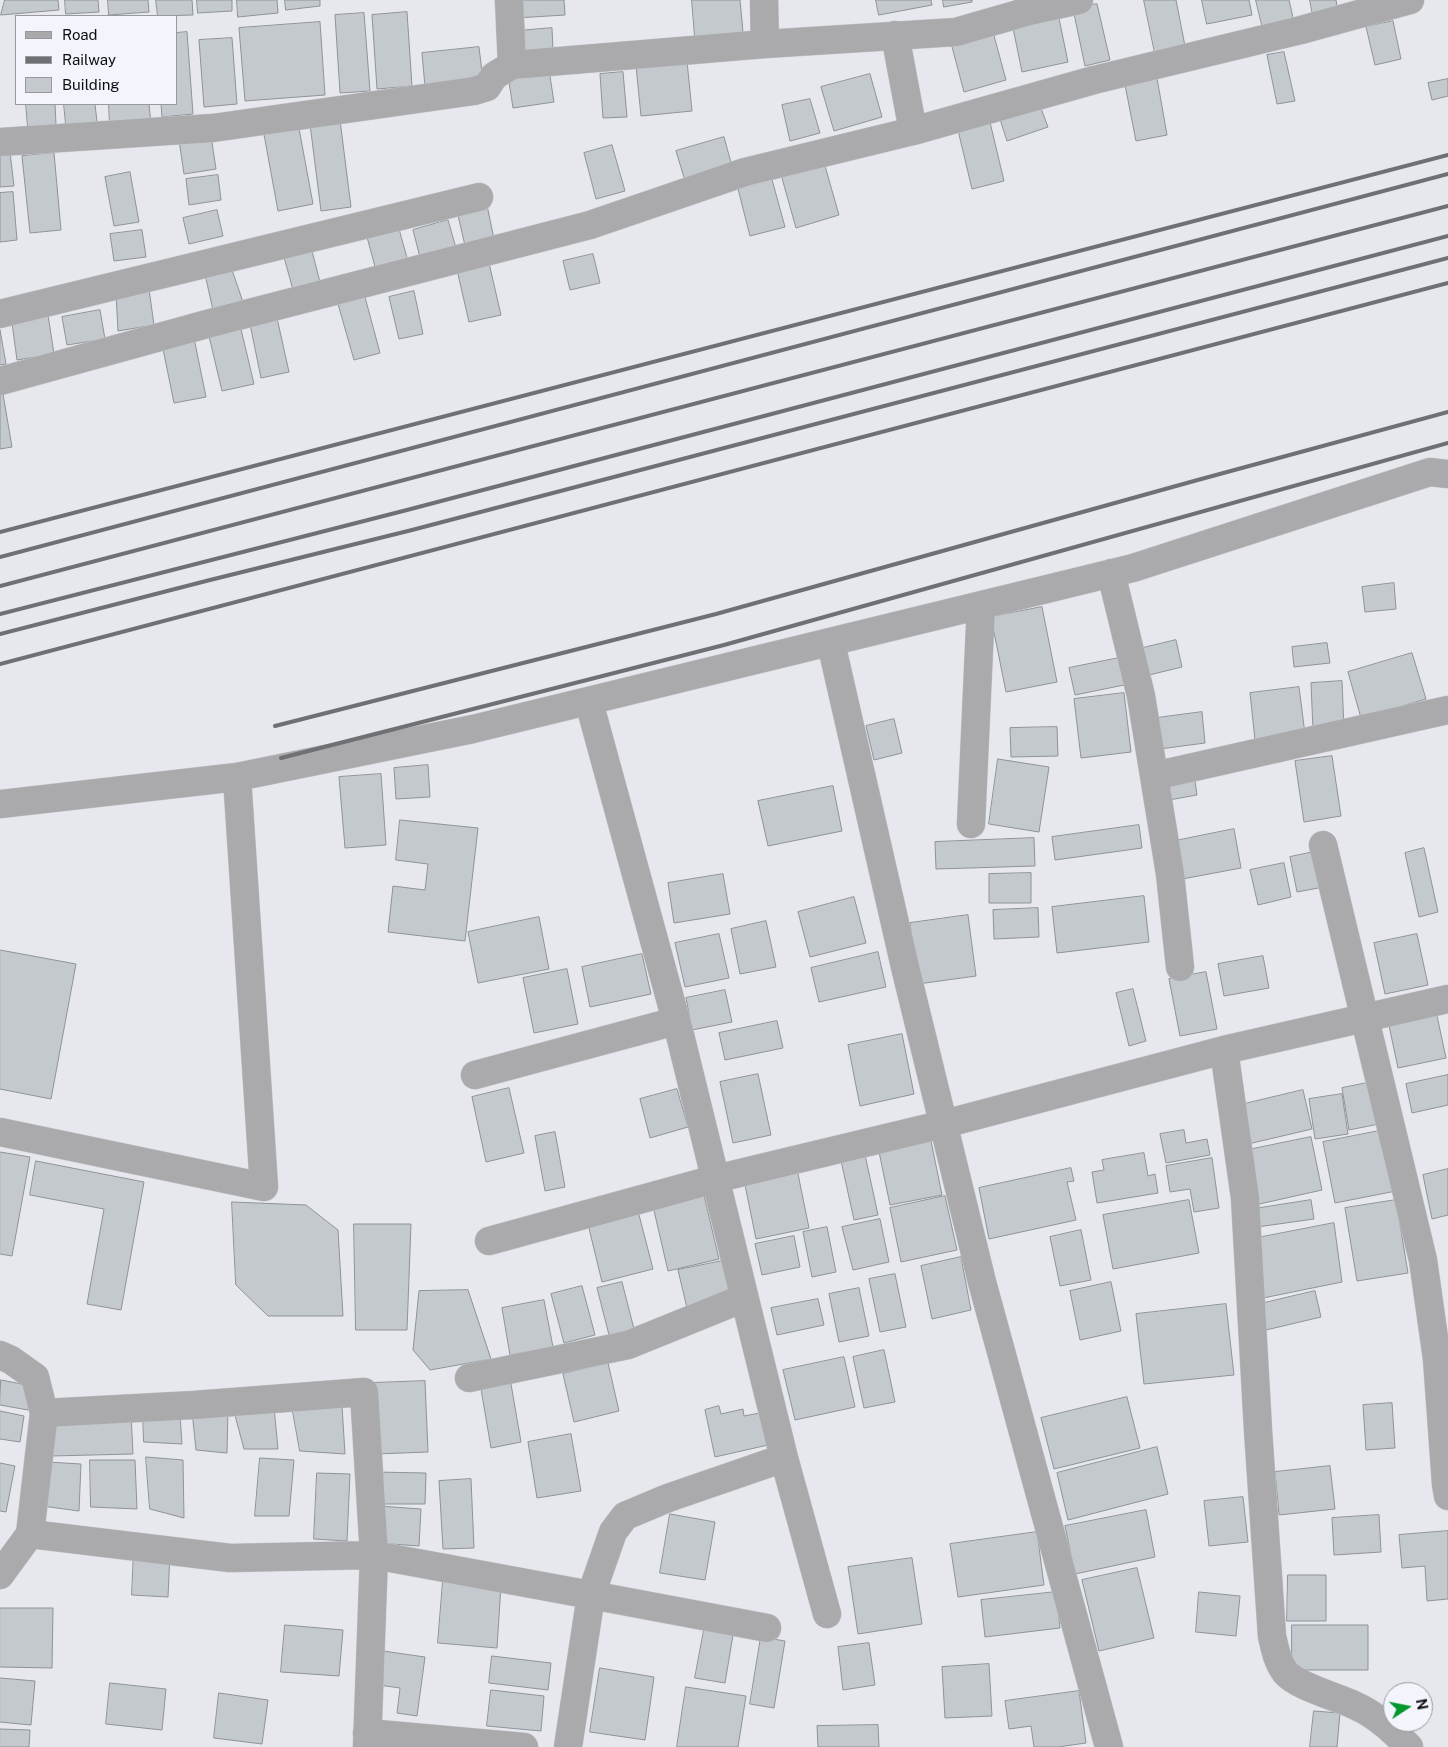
<!DOCTYPE html>
<html>
<head>
<meta charset="utf-8">
<style>
  body { margin:0 }
  #map { position:relative; width:1448px; height:1747px; overflow:hidden; background:#e6e8ee; font-family:"Public Sans",sans-serif }
  canvas { display:block }
  .legend { position:absolute; left:15px; top:15px; width:162px; height:90px; box-sizing:border-box; background:#f4f5fc; border:1px solid #98999e; margin:0; padding:6px 9px; list-style:none; font-size:15px; color:#0d0e10 }
  .legend li { display:flex; align-items:center; gap:10px; height:25px }
  .legend b { width:25px; border:1px solid #98999e }
  .north { position:absolute; left:1383px; top:1682px; width:50px; height:50px; box-sizing:border-box; background:#f4f5fc; border:1px solid #98999e; border-radius:50%; rotate:79deg; font-size:14px; font-weight:700; line-height:20px; text-align:center; color:#0d0e10 }
  .north::after { content:''; display:block; margin:auto; width:18px; height:22px; background:#029830; clip-path:polygon(50% 0,100% 100%,50% 72%,0 100%) }
</style>
</head>
<body>
<div id="map">
<canvas width="1448" height="1747"></canvas>
<ul class="legend">
<li><b style="height:6px;background:#aaa9ac"></b>Road</li>
<li><b style="height:6px;background:#6f7074"></b>Railway</li>
<li><b style="height:14px;background:#c4c9cd"></b>Building</li>
</ul>
<div class="north">N</div>
</div>
<script>
const c = document.querySelector('canvas').getContext('2d');
c.lineJoin = 'round';
function paint(path, color) { c.fillStyle = color; c.fill(path, 'evenodd'); }
function strokePath(path, color, width, dash) { c.strokeStyle = color; c.lineWidth = width; c.lineCap = dash ? 'butt' : 'round'; c.setLineDash(dash || []); c.stroke(path); }
const building = new Path2D(`
  M5 0H58L59 10 1 15Z
  M65 0H98L99 12 66 14Z
  M108 0H148L149 12 109 15Z
  M156 0H192L193 15 158 16Z
  M197 0H232V11L198 13Z
  M237 0H277L278 13 238 17Z
  M285 0H320V6L286 10Z
  M515 0H564L565 15 516 18Z
  M692 0H740L743 32 695 37Z
  M876 0H931L932 5 879 15Z
  M943 0H972V2L944 7Z
  M1144 0H1176L1185 46 1155 53Z
  M1202 0H1249L1252 15 1207 24Z
  M1256 0H1289L1294 22 1263 29Z
  M1310 0H1336L1339 17 1314 21Z
  M1097 4 1110 60 1085 66 1073 9Z
  M1057 9 1068 62 1022 72 1011 18Z
  M407 12 412 86 377 89 372 15Z
  M364 13 370 91 340 93 335 15Z
  M1393 21 1401 59 1375 65 1366 27Z
  M320 22 325 95 245 101 239 28Z
  M552 28 553 51 520 53 518 31Z
  M187 32 193 114 162 117 161 104H176V33Z
  M993 32 1006 80 964 92 951 43Z
  M232 38 237 104 204 107 199 40Z
  M479 47 483 80 425 87 422 53Z
  M1284 52 1295 101 1277 104 1267 55Z
  M687 61 692 111 641 116 636 66Z
  M549 70 554 102 513 108 508 75Z
  M623 72 627 117 603 118 600 74Z
  M870 74 882 117 834 131 821 87Z
  M1157 78 1167 135 1136 141 1125 85Z
  M1448 79V96L1432 100 1428 83Z
  M810 99 820 133 790 141 782 105Z
  M1039 103 1048 127 1007 141 999 116Z
  M26 104H55L56 125 28 127Z
  M64 104H95L97 122 66 125Z
  M109 104H149L151 124 110 127Z
  M989 118 1004 181 972 189 957 126Z
  M340 120 351 207 321 211 310 124Z
  M298 123 313 204 278 211 263 129Z
  M211 136 216 169 184 174 179 140Z
  M724 137 733 170 686 184 676 151Z
  M612 145 625 191 596 199 584 153Z
  M10 152 14 186 0 187V153Z
  M54 153 61 230 30 233 22 156Z
  M823 159 839 215 796 228 780 171Z
  M130 172 139 222 114 226 105 177Z
  M218 175 221 200 189 205 186 179Z
  M771 176 785 227 750 236 737 185Z
  M13 192 17 240 0 242V193Z
  M487 205 495 244 466 250 457 211Z
  M217 210 223 236 189 244 183 218Z
  M448 220 458 255 422 265 413 230Z
  M399 229 409 265 377 274 367 237Z
  M142 230 146 257 114 261 110 234Z
  M310 243 322 290 295 297 282 250Z
  M593 254 600 283 570 290 563 261Z
  M489 263 501 315 469 322 457 270Z
  M230 264 243 302 213 310 204 270Z
  M149 289 154 325 118 331 116 294Z
  M414 291 423 334 399 339 389 297Z
  M365 297 380 353 354 360 338 304Z
  M100 310 105 339 67 345 62 317Z
  M48 315 54 354 17 360 12 323Z
  M277 318 289 372 261 378 250 324Z
  M240 325 254 384 222 391 208 332Z
  M0 330 6 364 0 365Z
  M194 338 206 397 174 403 162 344Z
  M3 394 12 447 0 449V395Z
  M1394 583 1396 609 1365 612 1362 587Z
  M1042 607 1057 682 1006 692 991 617Z
  M1176 640 1182 667 1149 675 1143 648Z
  M1327 643 1330 663 1294 667 1292 647Z
  M1412 653 1426 699 1361 718 1348 672Z
  M1119 658 1124 685 1075 695 1069 668Z
  M1342 681 1344 729 1313 730 1311 683Z
  M1299 687 1305 734 1255 740 1250 693Z
  M1124 693 1131 752 1081 758 1074 699Z
  M1202 712 1205 743 1160 749 1157 718Z
  M894 719 902 753 874 760 866 726Z
  M1057 727 1058 756 1011 757 1010 728Z
  M1332 756 1341 816 1304 822 1295 761Z
  M998 759 1049 767 1039 832 989 824Z
  M428 765 430 797 396 799 394 768Z
  M381 774 386 845 345 848 339 777Z
  M1194 774 1197 795 1169 800 1165 779Z
  M833 786 842 831 768 846 758 801Z
  M400 820 478 828 465 941 388 932 393 886 425 890 428 864 396 860Z
  M1139 825 1142 848 1055 860 1052 837Z
  M1234 829 1241 868 1177 880 1170 842Z
  M1034 838 1035 866 936 869 935 842Z
  M1424 848 1438 912 1419 917 1405 853Z
  M1323 850 1329 886 1297 892 1290 857Z
  M1284 863 1291 897 1258 905 1250 870Z
  M1031 873V903H989V874Z
  M723 874 730 914 674 923 668 883Z
  M1144 896 1149 942 1057 953 1052 907Z
  M854 897 866 943 810 957 798 912Z
  M1038 908 1039 937 994 939 993 910Z
  M968 915 976 976 918 984 910 923Z
  M539 917 549 969 478 983 468 932Z
  M766 921 776 967 740 974 731 929Z
  M719 934 729 978 685 987 675 943Z
  M1417 934 1428 985 1385 994 1374 943Z
  M0 950 76 964 51 1099 0 1089Z
  M878 952 886 987 819 1002 811 968Z
  M642 954 651 994 590 1007 582 967Z
  M1263 956 1269 988 1224 996 1218 964Z
  M567 969 578 1024 534 1033 523 978Z
  M1206 972 1217 1029 1180 1036 1169 979Z
  M1133 989 1146 1041 1129 1046 1116 993Z
  M725 990 732 1022 692 1030 686 998Z
  M1436 1011 1446 1058 1398 1068 1388 1021Z
  M777 1021 783 1048 725 1060 719 1033Z
  M902 1034 914 1094 860 1106 848 1045Z
  M758 1074 771 1135 733 1143 720 1082Z
  M1448 1075V1105L1412 1113 1406 1084Z
  M1377 1081 1384 1123 1349 1130 1342 1088Z
  M509 1088 524 1153 486 1162 472 1097Z
  M677 1089 688 1127 650 1138 640 1099Z
  M1303 1090 1312 1129 1244 1145 1236 1106Z
  M1342 1094 1348 1134 1315 1139 1309 1099Z
  M1184 1130 1186 1143 1207 1139 1210 1155 1166 1163 1160 1134Z
  M1384 1130 1396 1191 1335 1203 1323 1142Z
  M929 1131 942 1195 890 1205 877 1142Z
  M555 1132 565 1187 545 1191 535 1136Z
  M1311 1137 1322 1190 1255 1205 1243 1151Z
  M864 1150 878 1215 854 1220 840 1156Z
  M0 1152 30 1157 12 1256 0 1254Z
  M1144 1153 1148 1176 1155 1174 1158 1193 1097 1203 1092 1172 1104 1170 1102 1160Z
  M1212 1158 1219 1208 1194 1212 1190 1189 1170 1192 1166 1166Z
  M36 1161 144 1182 121 1310 87 1304 104 1209 30 1195Z
  M1071 1168 1074 1181 1067 1182 1076 1220 989 1239 979 1188Z
  M797 1169 809 1228 756 1239 744 1180Z
  M1448 1169V1215L1432 1219 1423 1175Z
  M703 1191 719 1259 668 1271 652 1202Z
  M945 1196 957 1250 901 1262 890 1208Z
  M1189 1200 1199 1253 1113 1269 1103 1215Z
  M1311 1200 1314 1219 1257 1227 1254 1209Z
  M1396 1200 1408 1273 1357 1281 1345 1208Z
  M232 1202 306 1205 338 1230 343 1316H268L236 1285Z
  M637 1207 653 1269 602 1282 587 1220Z
  M880 1219 889 1262 853 1270 842 1227Z
  M1334 1223 1342 1282 1263 1298 1252 1239Z
  M354 1224H411L407 1330H356Z
  M827 1227 836 1272 812 1277 803 1232Z
  M1081 1230 1091 1280 1060 1286 1050 1237Z
  M794 1236 800 1267 762 1275 755 1244Z
  M961 1257 971 1310 932 1319 921 1266Z
  M722 1261 731 1299 687 1308 678 1270Z
  M895 1274 906 1327 880 1332 869 1279Z
  M622 1282 634 1329 609 1335 597 1288Z
  M1111 1282 1121 1331 1080 1340 1070 1291Z
  M582 1286 595 1335 564 1343 551 1294Z
  M859 1288 869 1336 839 1342 829 1294Z
  M468 1290 491 1359 430 1370 413 1350 419 1291Z
  M1315 1291 1321 1317 1266 1330 1260 1304Z
  M818 1299 824 1325 777 1335 771 1308Z
  M544 1300 553 1347 510 1355 502 1308Z
  M1226 1304 1234 1375 1144 1384 1136 1314Z
  M884 1350 895 1402 864 1408 853 1357Z
  M844 1357 855 1407 795 1420 783 1370Z
  M608 1363 619 1411 574 1422 563 1374Z
  M1 1380 32 1386 28 1410 0 1405Z
  M425 1381 428 1452 376 1454 372 1383Z
  M511 1384 521 1442 491 1448 481 1389Z
  M1127 1397 1140 1448 1054 1469 1041 1418Z
  M1392 1403 1395 1448 1366 1450 1363 1405Z
  M292 1406H342L345 1454 300 1451Z
  M719 1406 721 1414 743 1409 744 1416 765 1412 768 1445 715 1457 705 1410Z
  M274 1407 278 1449H244L233 1408Z
  M228 1409 227 1453 196 1450 192 1411Z
  M0 1411 24 1416 20 1442 0 1439Z
  M131 1413 133 1454 51 1456V1421Z
  M143 1415H180L182 1444 144 1442Z
  M571 1434 581 1491 537 1498 528 1442Z
  M1157 1447 1168 1494 1068 1520 1057 1473Z
  M146 1457 183 1460 184 1518 150 1509Z
  M260 1458 294 1460 289 1516H255Z
  M90 1460H135L137 1509 91 1507Z
  M47 1462 81 1464 79 1511 42 1506Z
  M0 1463 15 1466 6 1512 0 1511Z
  M1330 1466 1335 1509 1279 1515 1275 1472Z
  M375 1472 426 1473 425 1504H375Z
  M317 1473 350 1474 347 1541 314 1539Z
  M471 1479 474 1548 443 1549 439 1481Z
  M1243 1497 1248 1542 1209 1546 1204 1501Z
  M379 1506 421 1509 419 1546 377 1543Z
  M1146 1510 1155 1557 1075 1574 1065 1526Z
  M670 1514 715 1522 705 1580 660 1573Z
  M1379 1515 1381 1552 1334 1555 1332 1518Z
  M1448 1531V1599L1427 1601 1425 1566 1402 1568 1399 1535Z
  M1037 1532 1044 1585 958 1597 950 1544Z
  M134 1550 170 1552 168 1597 132 1595Z
  M912 1558 922 1624 858 1634 848 1567Z
  M1137 1568 1154 1638 1099 1651 1082 1580Z
  M1288 1575H1326V1621H1287Z
  M443 1581 501 1585 497 1648 438 1643Z
  M1056 1592 1060 1628 985 1637 981 1600Z
  M1199 1592 1240 1596 1236 1636 1196 1632Z
  M0 1608H53L52 1668 0 1667Z
  M285 1625 343 1630 339 1676 281 1672Z
  M1292 1625H1368V1670H1292Z
  M704 1630 733 1635 725 1683 695 1678Z
  M761 1637 785 1641 774 1708 750 1704Z
  M869 1643 875 1685 843 1690 838 1647Z
  M376 1650 425 1657 417 1716 397 1713 400 1688 371 1684Z
  M492 1656 551 1663 548 1690 489 1683Z
  M989 1664 992 1716 945 1718 942 1667Z
  M600 1668 654 1677 645 1740 590 1732Z
  M0 1678 35 1681 31 1725 0 1722Z
  M110 1683 166 1689 162 1730 106 1724Z
  M686 1687 746 1696 738 1747H677Z
  M491 1690 544 1696 541 1731 487 1726Z
  M1079 1691 1086 1743 1058 1747H1034L1031 1726 1009 1729 1005 1701Z
  M219 1693 268 1700 262 1744 214 1738Z
  M1314 1711 1340 1713 1337 1747H1310Z
  M878 1725 879 1747H818L817 1726Z
  M0 1729 30 1730 29 1747H0Z`);
const minor = new Path2D(`
  M509 0 512 65
  M1029 11 1079 0
  M895 35 913 131
  M765 44 956 32 1029 11 1028 0
  M0 142 213 128 474 91 487 87 494 76 512 65 765 44 764 0
  M0 314 479 197
  M0 381 207 324 590 225 745 172 913 131 1094 80 1301 30 1410 0
  M1111 573 1141 696 1170 874 1180 967
  M831 643 905 967 982 1282 1109 1747
  M589 702 680 1035 784 1458 827 1614
  M1154 776 1448 710
  M0 804 237 777 473 729 1133 568 1430 472 1448 474
  M971 824 981 605
  M1323 845 1423 1260 1437 1359 1446 1484 1448 1496
  M1224 1050 1245 1198 1258 1430 1272 1636C1275 1649 1277 1661 1285 1672 1296 1686 1337 1697 1354 1705 1375 1714 1394 1731 1409 1747
  M475 1075 676 1021
  M0 1132 264 1187 237 777
  M489 1241 715 1179 944 1124 1224 1050 1448 999
  M0 1355 11 1360 35 1377 44 1413 30 1534 0 1575
  M469 1378 628 1345 744 1298
  M30 1534 230 1558 374 1555 364 1392 194 1405 44 1413
  M367 1733 524 1747
  M367 1747 374 1555 591 1595 613 1532 625 1516 668 1498 784 1458
  M568 1747 591 1595 767 1628`);
const rail = new Path2D(`
  M0 532 1448 155
  M0 557 1448 174
  M0 586 1448 206
  M0 614 407 510 1448 236
  M0 634 210 580 412 530 1448 258
  M0 664 1448 283
  M275 726 716 614 1194 481 1448 412
  M281 758 724 645 1448 443`);
paint(building, '#c4c9cd');
strokePath(building, '#8e9397', 1);
strokePath(minor, '#c3c5ca', 29);
strokePath(minor, '#aaa9ac', 28);
strokePath(rail, '#6f7074', 4);
</script>
</body>
</html>
